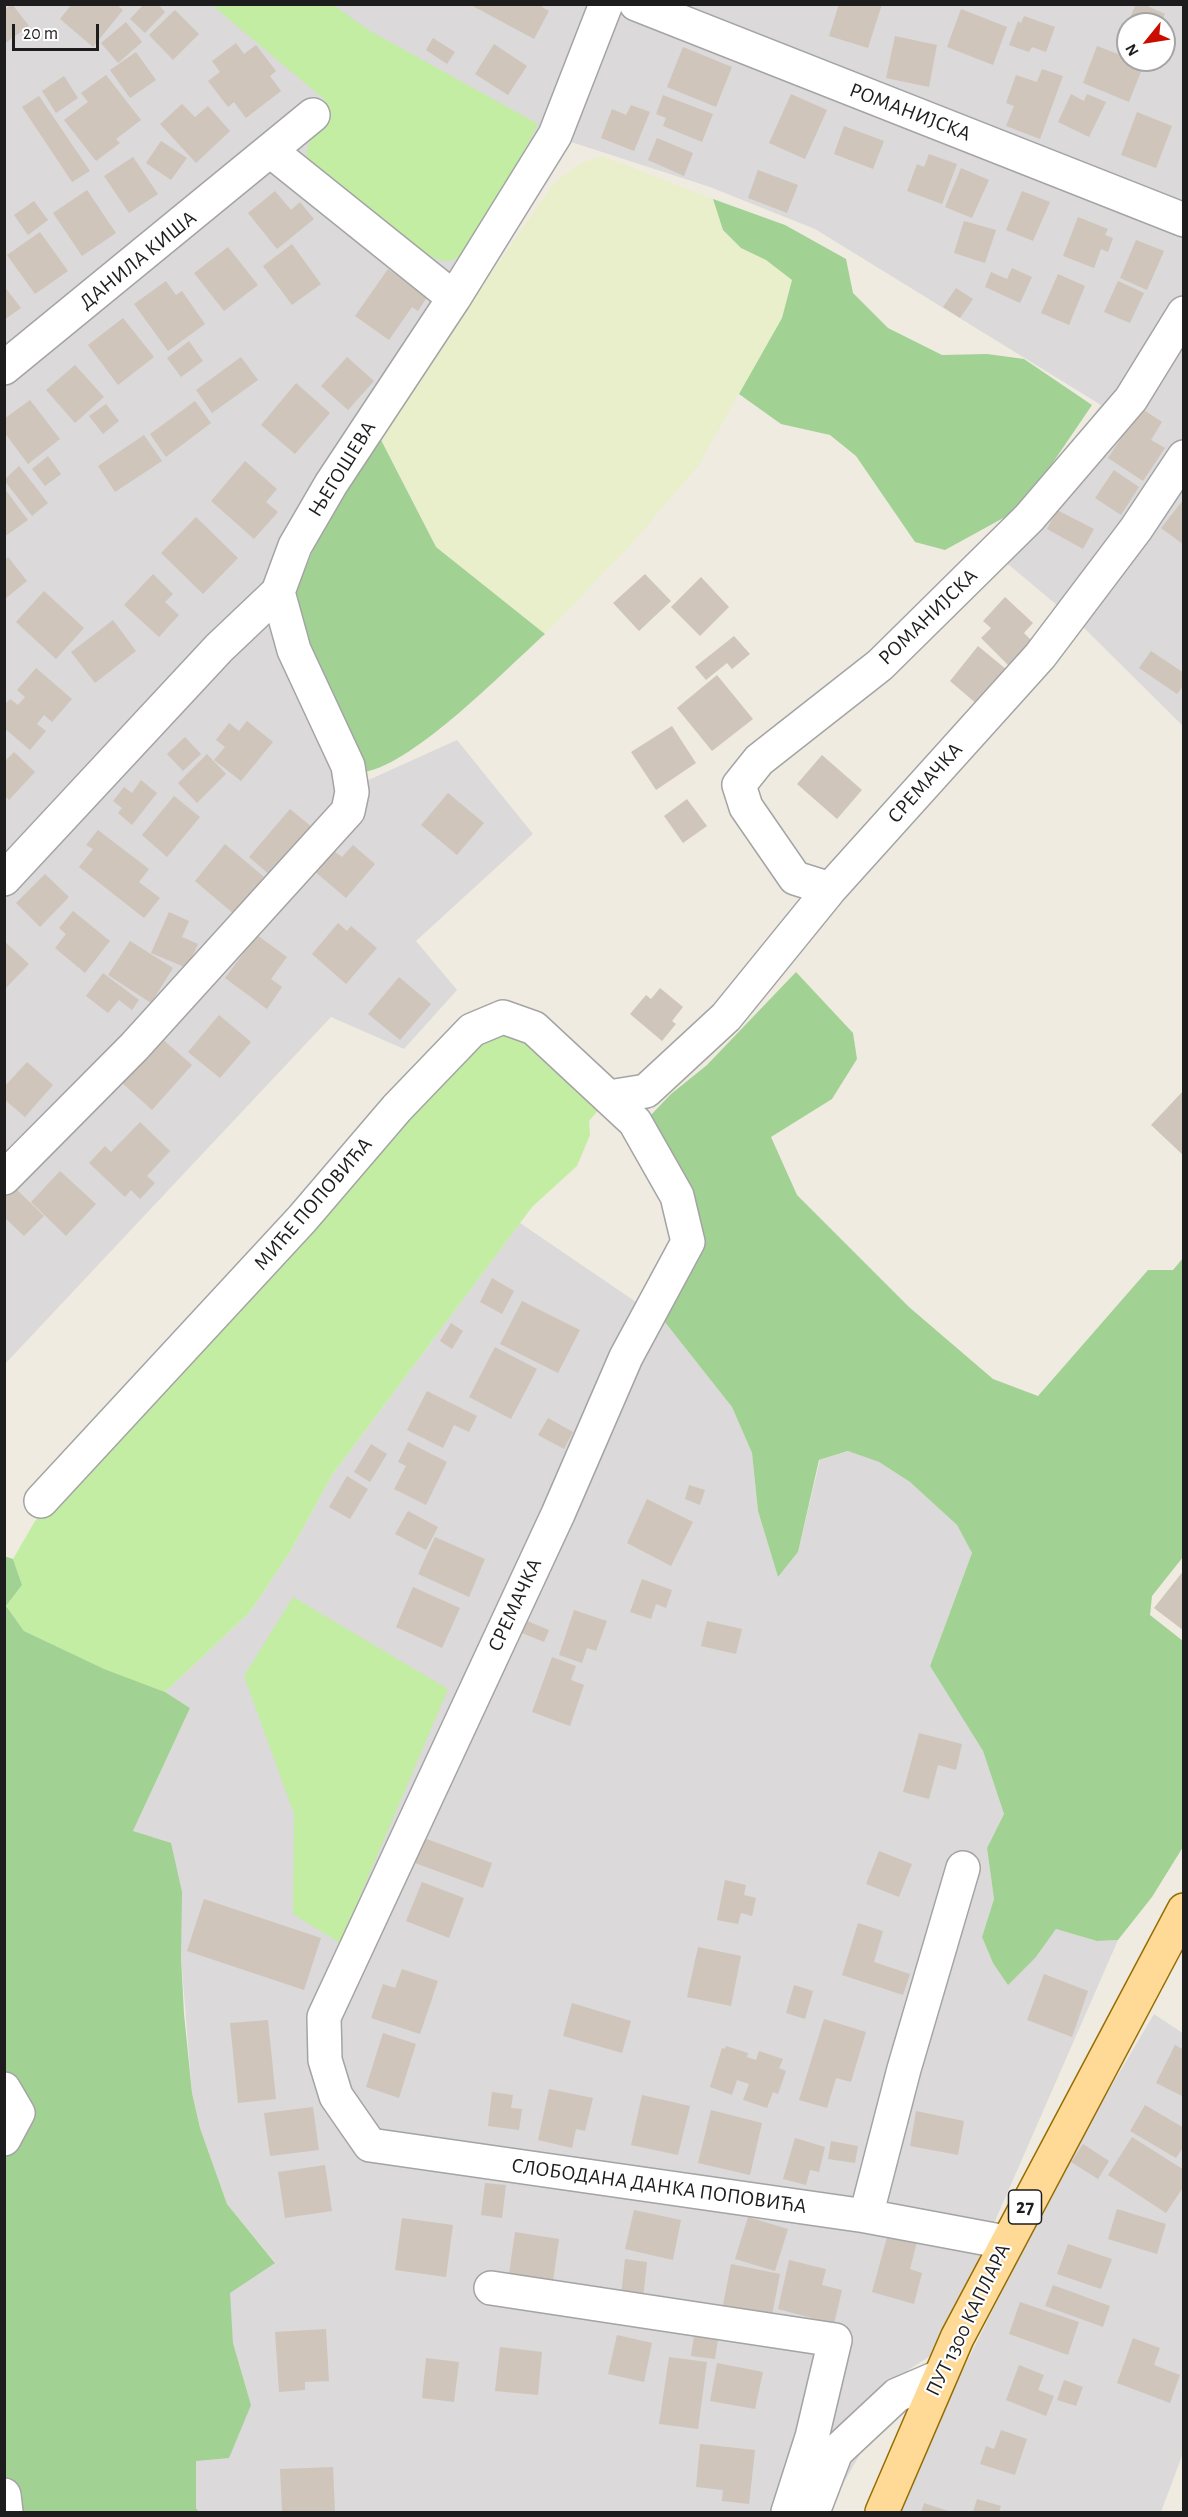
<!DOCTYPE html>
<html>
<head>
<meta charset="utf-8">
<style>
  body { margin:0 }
  #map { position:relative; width:1188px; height:2517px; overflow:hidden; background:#efebe1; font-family:"Alegreya Sans",sans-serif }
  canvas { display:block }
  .frame { position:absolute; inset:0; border:6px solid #1d1d1d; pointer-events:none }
  .north { position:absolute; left:1116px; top:12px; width:60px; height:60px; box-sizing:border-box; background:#fff; border:2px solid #a5a5a5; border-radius:50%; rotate:240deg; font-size:16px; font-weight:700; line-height:24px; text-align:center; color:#1d1d1d }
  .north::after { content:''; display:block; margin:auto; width:21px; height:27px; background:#c90d00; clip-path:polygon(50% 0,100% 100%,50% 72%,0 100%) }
  .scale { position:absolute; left:12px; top:24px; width:87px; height:27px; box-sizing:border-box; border:3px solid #1d1d1d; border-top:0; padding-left:8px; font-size:18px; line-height:21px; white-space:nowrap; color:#1d1d1d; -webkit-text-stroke:4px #fff; paint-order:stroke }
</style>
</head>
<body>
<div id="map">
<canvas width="1188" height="2517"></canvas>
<div class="frame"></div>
<div class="north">N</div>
<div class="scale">20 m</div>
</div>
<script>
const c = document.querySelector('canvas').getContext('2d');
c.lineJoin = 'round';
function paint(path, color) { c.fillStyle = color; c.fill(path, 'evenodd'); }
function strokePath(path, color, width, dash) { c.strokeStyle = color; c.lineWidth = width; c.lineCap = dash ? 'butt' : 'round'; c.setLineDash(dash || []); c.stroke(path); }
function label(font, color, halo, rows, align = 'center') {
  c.font = font + ' "Alegreya Sans",sans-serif'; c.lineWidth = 4.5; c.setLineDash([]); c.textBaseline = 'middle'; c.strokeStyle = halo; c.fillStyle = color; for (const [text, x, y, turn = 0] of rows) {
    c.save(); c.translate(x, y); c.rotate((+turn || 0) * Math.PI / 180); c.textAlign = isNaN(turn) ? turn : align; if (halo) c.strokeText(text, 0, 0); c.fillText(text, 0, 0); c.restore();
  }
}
const residential = new Path2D(`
  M5 5H1183V726L1083 627 990 549 1101 405 815 229 710 187 565 140 309 541 284 595 362 783 457 740 533 834 416 941 457 990 404 1049 331 1017 5 1364ZM1128 24H1164V60H1128Z
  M520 1223 664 1321 732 1407 752 1453 758 1511 778 1577 798 1552 820 1460 849 1451 879 1462 910 1482 957 1525 972 1553 930 1666 983 1751 1004 1814 987 1848 994 1899 982 1937 993 1963 1036 1957 1056 1929 1097 1941 1118 1940 938 2351 908 2370 827 2512H199L196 2508V2461L251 2405 233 2343 229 2293 275 2262 227 2204 200 2128 192 2093 181 1957 133 1831 190 1708 165 1692 249 1613 290 1552 332 1475Z
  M1154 2014 1184 2034 1183 2453 1161 2512H901L941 2414 1067 2161Z`);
const farmland = new Path2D(`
  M602 156 713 199 723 231 741 248 766 260 792 280 782 318 698 466 635 540 545 634 436 547 381 440 467 308 554 183 581 163Z`);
const grass = new Path2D(`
  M212 5H333L370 31 538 124C523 152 480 250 453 260 446 263 438 259 431 257L308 165C302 143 316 133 329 118L325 100Z
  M479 1033 528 1034 602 1106 589 1121 590 1135 577 1166 532 1207 332 1475 290 1552 249 1613 165 1692 103 1669 24 1631 6 1606 22 1585 13 1559 35 1521 88 1467Z
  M293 1597 448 1689 340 1943 293 1914 294 1814 244 1676Z`);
const forest = new Path2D(`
  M713 199 785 225 846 259 853 293 888 328 942 355 987 354 1024 359 1092 405 1039 483 1016 511 945 550 915 542 856 456 830 435 781 424 739 394 782 318 792 280 766 260 741 248 723 230Z
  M381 440 436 547 545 634C504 671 416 762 365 772L291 605 318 537 349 481Z
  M796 972 853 1033 857 1059 832 1099 771 1137 797 1195 909 1307 993 1379 1038 1396 1148 1270H1173L1183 1258V1557L1152 1596 1150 1615 1183 1641V1847L1152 1897 1118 1940 1097 1941 1056 1929 1036 1957 1008 1985 993 1963 982 1937 994 1899 987 1848 1004 1814 983 1751 930 1666 972 1553 957 1525 910 1482 879 1462 848 1451 819 1460 798 1552 778 1577 758 1511 752 1453 732 1407 664 1321 665 1305 689 1268 648 1118 671 1094 707 1065Z
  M4 1556 13 1559 22 1585 6 1606 24 1631 104 1669 165 1692 190 1708 133 1831 171 1843 182 1892 181 1957 184 2014 192 2093 200 2128 227 2204 275 2263 230 2293 233 2343 251 2405 229 2458 196 2461V2508L199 2512H5Z`);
const building = new Path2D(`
  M12 4 29 26 4 44V10Z
  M72 4H116L123 10 93 47 60 19Z
  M144 4H158L165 12 145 33 130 19Z
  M469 4H543L542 7 549 11 534 39Z
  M839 4H882L868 48 829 36Z
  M1136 4H1143L1165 14 1160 24H1128V44L1120 41Z
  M961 9 1007 27 993 65 947 47Z
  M175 10 199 34 173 60 149 35Z
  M1024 16 1055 27 1046 52 1032 47 1029 52 1009 45 1018 21 1021 23Z
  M126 22 142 42 118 63 101 43Z
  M895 36 937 45 929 87 886 78Z
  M433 38 455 52 447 64 426 50Z
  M236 43 244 54 256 45 276 71 270 76 281 91 246 118 234 102 228 107 208 81 220 72 212 61Z
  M494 44 527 66 508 95 475 74Z
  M1097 46 1144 64 1129 102 1083 83Z
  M683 47 732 67 716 107 667 87Z
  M136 52 156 80 130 98 110 70Z
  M1042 69 1063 76 1040 139 1006 126 1014 106 1006 103 1016 75 1037 82Z
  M106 75 141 120 116 139 120 143 96 161 64 120 88 102 81 93Z
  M64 76 78 98 56 113 42 91Z
  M791 94 827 110 805 159 769 143Z
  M1071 94 1084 101 1087 94 1106 102 1089 137 1058 122Z
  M663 95 713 114 702 142 663 126 666 118 656 114Z
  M39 96 90 171 72 182 22 107Z
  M182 104 195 117 208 106 230 131 196 163 160 124Z
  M631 105 650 112 634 151 601 138 612 109 626 115Z
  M1137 112 1172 126 1156 168 1121 155Z
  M844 126 884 141 873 169 834 154Z
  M657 138 693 153 684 176 648 160Z
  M161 141 187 158 171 180 146 163Z
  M929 154 957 164 942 204 907 191 917 164 924 167Z
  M133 157 158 194 129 213 104 176Z
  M961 168 989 180 972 218 945 207Z
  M758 170 798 185 787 213 748 198Z
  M87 190 116 233 82 256 53 213Z
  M275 191 291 210 300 202 314 219 277 249 248 213Z
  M1022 191 1050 202 1033 241 1006 230Z
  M34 201 48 220 28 235 14 215Z
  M1078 217 1108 229 1105 235 1113 238 1108 252 1101 249 1094 268 1063 256Z
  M964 221 996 230 985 263 954 253Z
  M40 232 68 271 35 294 7 255Z
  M1136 240 1164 251 1147 290 1120 278Z
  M292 244 321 284 292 305 263 266Z
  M228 247 258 285 224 311 194 273Z
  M1012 268 1032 277 1020 303 985 287 991 272 1007 279Z
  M388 269 427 297 418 311 412 307 389 340 355 316Z
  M1058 274 1085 286 1069 325 1041 313Z
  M166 281 176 295 182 291 205 324 168 351 134 304Z
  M1118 281 1144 293 1130 323 1104 312Z
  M4 286 21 308 4 320Z
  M956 288 973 299 960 318 943 307Z
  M123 318 154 357 118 385 88 345Z
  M189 341 203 361 181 377 167 358Z
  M241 357 258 380 212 413 196 390Z
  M347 357 374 381 348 410 321 386Z
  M75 365 104 397 75 423 46 390Z
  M296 383 330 413 295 454 261 425Z
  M30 400 60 439 28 464 4 432V419Z
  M195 401 211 423 166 457 150 434Z
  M106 404 119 421 103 434 89 416Z
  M1141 408 1162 422 1151 440 1165 448 1143 481 1108 458Z
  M144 435 162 461 115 492 98 466Z
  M48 456 61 474 45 486 32 469Z
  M245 461 277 489 266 502 278 512 254 539 211 501Z
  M19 466 48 503 32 516 4 480Z
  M1114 470 1139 487 1121 515 1095 498Z
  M4 488 28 520 4 537Z
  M1184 499V545L1161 528Z
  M1057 510 1094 529 1083 549 1047 529Z
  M196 517 238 558 203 594 161 553Z
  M8 557 27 581 5 599V560Z
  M153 574 173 594 165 602 179 615 159 637 124 605Z
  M645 574 671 601 639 631 613 603Z
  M701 577 729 607 700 636 671 607Z
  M44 591 84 628 56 659 16 622Z
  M1005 597 1033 623 1024 633 1032 641 1008 665 981 638 991 628 983 621Z
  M113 620 136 651 95 683 71 652Z
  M734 636 750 654 732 669 727 663 706 680 695 667Z
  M978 646 1007 670 978 705 950 681Z
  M1151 651 1184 673V685L1177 694 1139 668Z
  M36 668 72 699 52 722 44 715 37 724 46 731 30 750 4 728V705L10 699 18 705 25 697 17 690Z
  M717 675 753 719 712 751 677 708Z
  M247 721 273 742 241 781 214 760 225 747 216 740 229 723 239 731Z
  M672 726 696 763 656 790 631 752Z
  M185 737 201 754 183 771 167 754Z
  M14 752 35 772 9 800 4 795V762Z
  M207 754 226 774 197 803 178 783Z
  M822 755 862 790 837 819 797 784Z
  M141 780 157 793 132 825 118 813 122 808 113 801 124 787 132 793Z
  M448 793 484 823 457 855 421 825Z
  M174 796 200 817 167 857 142 835Z
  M687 799 707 826 683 843 664 816Z
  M290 809 313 828 271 876 249 857Z
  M98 830 149 869 139 882 160 898 144 918 79 867 93 849 86 845Z
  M225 844 264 877 234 914 195 881Z
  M353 845 375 864 346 898 313 870 331 849 342 857Z
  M45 874 69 897 40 927 16 903Z
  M73 911 110 941 85 973 55 948 66 934 59 928Z
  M169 912 189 921 182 937 198 944 187 968 151 953Z
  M338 923 347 931 351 926 377 948 346 984 312 954Z
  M257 935 287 957 271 979 282 987 267 1009 225 978Z
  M4 941 29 964 4 990Z
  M130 941 173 968 151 1003 108 975Z
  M103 973 139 1000 132 1010 119 1000 108 1013 86 996Z
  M399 977 431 1004 400 1040 368 1014Z
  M660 988 683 1007 672 1021 676 1024 662 1041 630 1014 646 995 651 999Z
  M219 1015 251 1042 220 1078 188 1052Z
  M160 1037 192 1065 152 1110 121 1082Z
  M27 1062 53 1085 25 1117 4 1099V1087Z
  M1184 1090V1156L1151 1125Z
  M140 1122 170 1151 147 1176 155 1183 140 1199 131 1190 125 1197 89 1163 105 1146 111 1152Z
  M60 1171 96 1204 66 1236 31 1202Z
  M10 1183 44 1216 24 1236 4 1217V1189Z
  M492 1278 514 1291 502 1314 480 1302Z
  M522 1301 580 1330 558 1373 500 1344Z
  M451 1323 463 1331 452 1349 440 1341Z
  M495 1347 537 1369 511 1419 469 1397Z
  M427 1391 477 1416 469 1432 454 1425 443 1448 407 1430Z
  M548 1418 573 1432 564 1449 538 1435Z
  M408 1442 447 1462 426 1505 394 1489 406 1466 398 1462Z
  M371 1444 387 1454 370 1482 354 1472Z
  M347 1476 368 1489 350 1519 329 1507Z
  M689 1485 705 1490 700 1505 685 1499Z
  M647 1499 693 1522 671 1566 627 1543Z
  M408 1511 438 1527 426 1550 395 1534Z
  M435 1537 485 1559 469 1597 418 1574Z
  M1184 1570V1631L1154 1608Z
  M642 1579 672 1590 666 1608 656 1604 651 1619 630 1612Z
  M413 1587 460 1608 442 1648 396 1627Z
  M574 1610 607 1621 596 1651 587 1648 582 1663 559 1655Z
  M527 1621 549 1630 544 1642 522 1633Z
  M707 1621 742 1629 736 1654 701 1646Z
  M552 1657 576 1666 571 1680 584 1685 570 1726 532 1712Z
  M919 1733 962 1744 956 1770 938 1765 929 1799 903 1792Z
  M424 1838 492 1863 483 1888 415 1863Z
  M879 1851 912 1864 899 1897 866 1884Z
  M725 1880 746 1885 744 1895 756 1898 752 1916 741 1913 738 1924 717 1920Z
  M422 1882 464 1898 449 1938 406 1921Z
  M204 1899 321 1938 304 1990 187 1951Z
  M858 1923 883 1931 874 1962 910 1974 903 1995 842 1975Z
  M698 1947 741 1956 731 2006 687 1997Z
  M402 1969 438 1981 420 2034 371 2018 383 1984 395 1988Z
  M1044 1974 1088 1991 1072 2037 1027 2020Z
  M794 1985 813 1991 805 2019 786 2013Z
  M572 2003 631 2021 622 2053 563 2036Z
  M824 2019 866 2032 851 2082 836 2078 827 2108 799 2100Z
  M268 2020 276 2099 238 2103 230 2023Z
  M383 2033 416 2044 399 2098 366 2087Z
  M1175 2045 1184 2050V2097L1156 2083Z
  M726 2046 748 2053 747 2057 756 2060 759 2051 783 2059 779 2068 786 2071 778 2094 773 2092 767 2108 743 2100 749 2084 737 2080 732 2095 710 2087 722 2048 725 2049Z
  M549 2089 593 2098 585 2131 576 2129 572 2148 538 2140Z
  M492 2092 513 2095 511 2108 522 2109 519 2130 488 2126Z
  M642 2095 690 2106 678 2155 631 2145Z
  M1145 2105 1184 2128V2146L1176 2158 1130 2131Z
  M313 2107 319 2150 270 2156 264 2113Z
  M711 2110 762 2123 750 2175 698 2163Z
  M916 2111 964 2121 958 2155 910 2146Z
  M1132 2137 1184 2170V2186L1166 2213 1108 2175Z
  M795 2138 825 2147 819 2172 810 2170 806 2185 783 2179Z
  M831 2141 858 2146 855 2163 828 2159Z
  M1083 2144 1109 2161 1098 2179 1071 2162Z
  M325 2165 332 2211 285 2218 278 2172Z
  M485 2183 506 2185 502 2218 481 2215Z
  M1117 2209 1166 2224 1157 2254 1108 2239Z
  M634 2210 681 2220 673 2260 625 2249Z
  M748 2217 788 2229 775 2271 735 2259Z
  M402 2218 453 2225 446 2277 395 2270Z
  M890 2226 919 2234 910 2269 922 2273 914 2304 872 2292Z
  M515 2232 559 2239 552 2288 508 2281Z
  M1068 2244 1112 2259 1101 2289 1057 2274Z
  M625 2259 647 2262 643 2299 621 2296Z
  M789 2260 826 2269 822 2285 842 2290 834 2324 778 2309Z
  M731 2264 780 2274 771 2320 722 2310Z
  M1053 2285 1110 2306 1103 2327 1045 2306Z
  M1020 2302 1079 2322 1068 2355 1009 2334Z
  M326 2329 329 2381 305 2382V2390L279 2392 275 2332Z
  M695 2329 719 2333 715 2359 691 2356Z
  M617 2335 652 2343 644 2382 608 2374Z
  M1133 2338 1160 2348 1154 2365 1180 2375 1170 2403 1117 2383Z
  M500 2347 542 2352 538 2395 495 2391Z
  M669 2357 707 2362 698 2429 659 2424Z
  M426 2358 459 2362 454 2402 422 2398Z
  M717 2363 763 2372 755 2409 710 2401Z
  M1019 2365 1044 2375 1038 2390 1054 2396 1046 2416 1006 2400Z
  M1064 2380 1083 2387 1076 2406 1057 2400Z
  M1001 2430 1027 2439 1015 2475 980 2464 986 2446 994 2449Z
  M700 2444 755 2450 749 2504 722 2501 723 2490 696 2487Z
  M333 2467 335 2512H282L280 2469Z
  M977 2499 1001 2506 999 2512H973Z
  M924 2503 951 2512H921Z`);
const minor = new Path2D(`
  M636 4 1184 220
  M272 152 454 298
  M4 368 313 115
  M4 879 219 648 278 592 295 546 331 484 454 298 555 135 606 4
  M830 889 795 878 746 807 739 785 759 760 880 665 1029 518 1131 399 1184 313
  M609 1097 646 1091 726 1017 830 889 1040 656 1136 529 1184 457
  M4 1178 134 1047 348 811 352 792 348 766 294 650 278 592
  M41 1501 302 1219 397 1108 472 1030 503 1017 534 1028 635 1122 677 1196 688 1242 626 1357 558 1514 324 2017 325 2060 336 2096 370 2145 866 2216 1005 2242
  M4 2089 18 2113 4 2139
  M866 2216 904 2069 963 1868
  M491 2288 835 2340 812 2437 788 2512
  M4 2495 6 2512
  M813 2512 836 2452 897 2395 939 2377`);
const primary = new Path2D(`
  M882 2512 957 2338 1184 1910`);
const shields = [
  [1025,2207,33]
];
const shieldNames = [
  ["27",1025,2207]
];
const streetNames = [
  ["РОМАНИЈСКА",910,112,21],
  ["ДАНИЛА КИША",138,260,-39],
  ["ЊЕГОШЕВА",342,469,-58],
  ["РОМАНИЈСКА",928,617,-44],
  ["СРЕМАЧКА",925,783,-48],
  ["МИЋЕ ПОПОВИЋА",313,1204,-49],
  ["СРЕМАЧКА",515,1605,-65],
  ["СЛОБОДАНА ДАНКА ПОПОВИЋА",659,2186,8],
  ["ПУТ 1300 КАПЛАРА",968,2320,-64]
];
paint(residential, '#dbd9d9');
paint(farmland, '#eaefcb');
paint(grass, '#c3eda3');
paint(forest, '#a1d193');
paint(building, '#cfc5ba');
strokePath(minor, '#a4a4a4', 36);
strokePath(primary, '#956d00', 36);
strokePath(minor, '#fff', 33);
strokePath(primary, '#ffd996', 33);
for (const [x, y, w] of shields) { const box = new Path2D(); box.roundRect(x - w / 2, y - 17, w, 34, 4.5); c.fillStyle = '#fff'; c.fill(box); strokePath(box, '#1d1d1d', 1.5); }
label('bold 20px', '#1d1d1d', null, shieldNames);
label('21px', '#1d1d1d', '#fff', streetNames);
</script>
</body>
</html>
